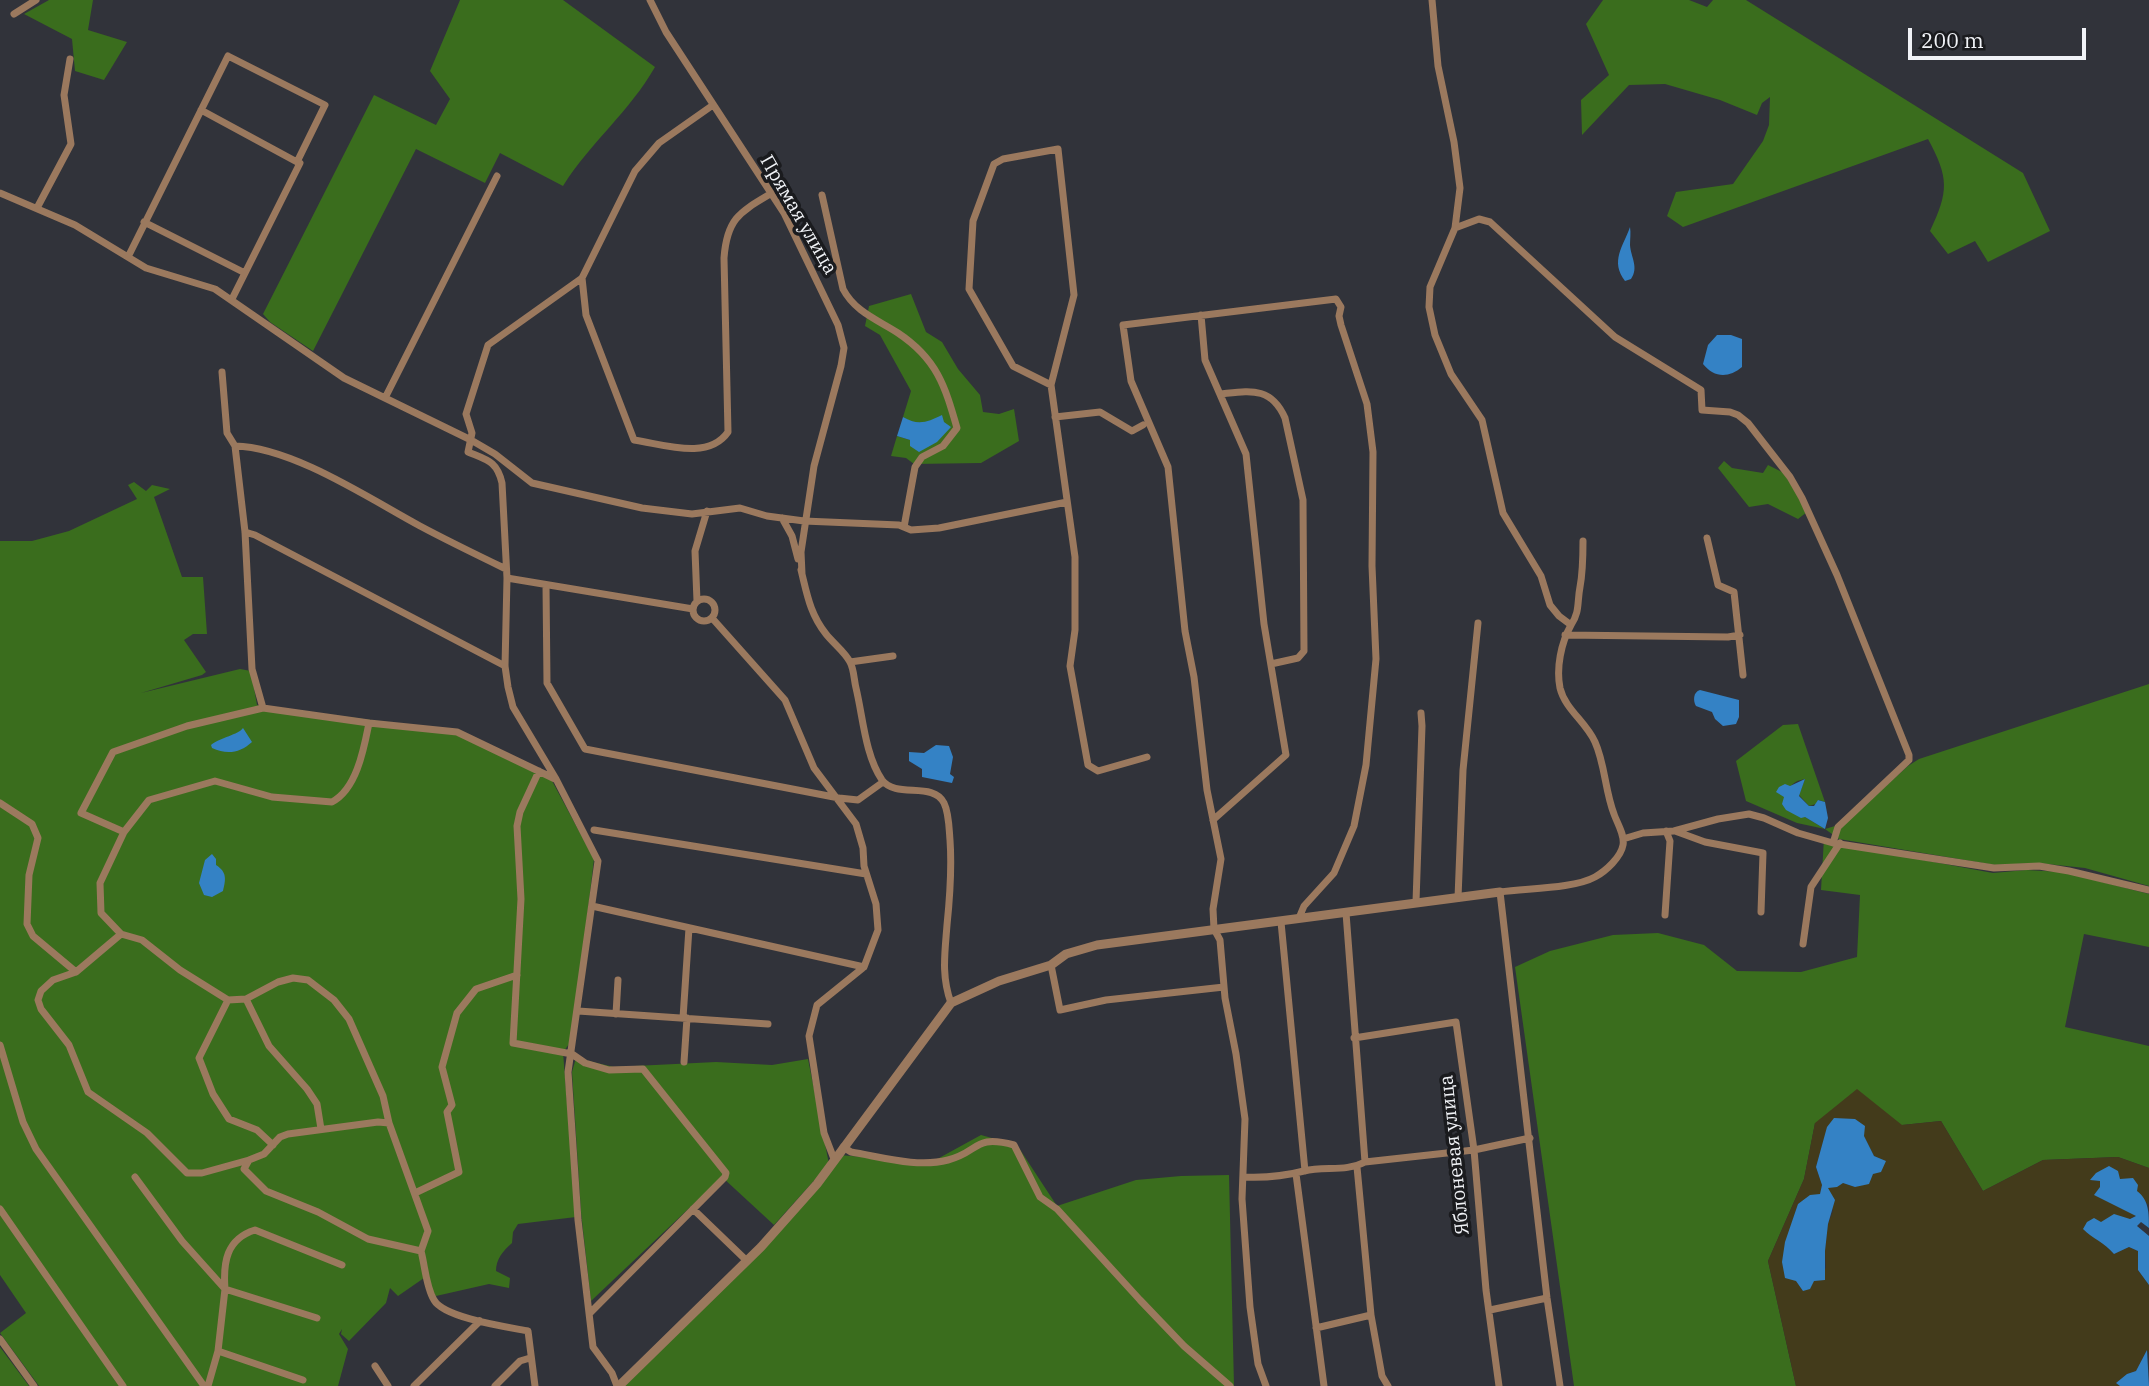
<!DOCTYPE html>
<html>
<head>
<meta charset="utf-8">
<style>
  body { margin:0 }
  #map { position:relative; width:2149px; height:1386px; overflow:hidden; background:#31333a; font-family:"IBM Plex Serif",serif }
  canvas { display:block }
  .scale { position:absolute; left:1908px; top:28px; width:178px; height:32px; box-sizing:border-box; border:4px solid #f1f3f7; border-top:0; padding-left:9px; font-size:21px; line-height:24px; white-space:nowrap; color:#f1f3f7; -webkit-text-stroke:5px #1a1b1e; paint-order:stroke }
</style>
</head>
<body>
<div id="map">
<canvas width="2149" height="1386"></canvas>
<div class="scale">200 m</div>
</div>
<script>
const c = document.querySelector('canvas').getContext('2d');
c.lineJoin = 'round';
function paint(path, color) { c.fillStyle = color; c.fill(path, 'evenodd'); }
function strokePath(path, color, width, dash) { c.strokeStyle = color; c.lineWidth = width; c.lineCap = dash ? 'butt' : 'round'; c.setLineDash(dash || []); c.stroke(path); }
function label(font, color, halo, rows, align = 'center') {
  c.font = font + ' "IBM Plex Serif",serif'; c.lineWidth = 7; c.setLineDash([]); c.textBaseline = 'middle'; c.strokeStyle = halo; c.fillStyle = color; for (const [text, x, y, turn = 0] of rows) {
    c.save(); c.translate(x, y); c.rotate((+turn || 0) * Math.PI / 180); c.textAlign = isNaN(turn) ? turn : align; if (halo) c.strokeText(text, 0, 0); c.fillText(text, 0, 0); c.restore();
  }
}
const green = new Path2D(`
  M49 0H93L88 30 127 42 104 80 75 71 72 39 24 14Z
  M460 0H563L655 67C630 111 590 143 563 186L500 153 485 183 416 149 313 351 270 322 263 314 374 95 436 125 450 99 430 71Z
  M1603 0H1689L1707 7 1713 0H1746L2023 173 2050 231 1988 262 1975 241 1948 254 1930 231C1949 191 1949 178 1928 139L1683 227 1667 216 1676 192 1733 184 1763 141 1769 125 1770 97 1762 103 1757 115 1720 100 1665 84 1629 85 1582 135 1581 100 1609 75 1586 24Z
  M911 294 926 332 942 342 958 369 980 395 983 412 999 414 1014 409 1019 441 981 463 914 464 906 458 891 456 897 436 910 440 925 424 909 421 903 417 911 391 880 335 865 326 869 306Z
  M1724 461 1732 468 1763 473 1768 465 1784 473 1807 512 1798 519 1768 504 1749 507 1718 468Z
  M134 482 146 491 152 485 170 489 154 497 182 577H203L207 634H193L184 640 206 672 202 675 141 693 240 669 251 671 257 705 455 731 551 779 594 859 578 993 570 1043 563 1052 576 1217 518 1224 513 1232 512 1243C503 1251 496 1259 496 1271L510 1278 509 1288 489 1284 436 1296 424 1278 398 1296 390 1288 386 1303 349 1341 341 1334 342 1329 339 1334 348 1349 338 1386H39L0 1333 26 1313 0 1275V541H32L69 531 137 499 128 485Z
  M2149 684V886L2085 868 2038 863 1995 865 1839 839 1825 829 1797 823 1746 801 1736 761 1783 725 1798 724 1825 802 1819 800 1816 804 1809 806 1799 795 1805 779C1793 781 1789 786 1785 797L1805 817 1825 829 1845 823 1908 766 1919 759Z
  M1824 838 1848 846 1993 873 2026 870 2063 872 2149 894V947L2084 934 2065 1027 2149 1046V1168L2118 1157 2043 1160 1983 1191 1941 1121 1902 1125 1815 1123 1804 1179 1768 1261 1796 1386H1574L1515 967 1550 951 1613 935 1658 933 1704 945 1737 971 1801 972 1857 957 1860 895 1821 890Z
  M576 1058 614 1067 716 1062 772 1065 808 1059 829 1164 774 1225 722 1177 591 1301 581 1212 572 1072Z
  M981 1135 1017 1145 1057 1206 1136 1180 1181 1176 1229 1175 1234 1386H625L765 1247 840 1155 930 1163Z
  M0 1347 29 1386H0Z`);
const sand = new Path2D(`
  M1857 1089 1902 1125 1941 1121 1983 1191 2043 1160 2118 1157 2149 1168V1205L2123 1180H2091L2100 1181V1187L2095 1195 2136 1215 2098 1238 2114 1254 2129 1247 2138 1251V1270L2149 1285V1354L2147 1350 2136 1371 2127 1374 2116 1383 2120 1386H1796L1768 1261 1804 1179 1815 1123ZM1864 1136 1874 1156 1885 1161 1855 1187 1843 1183 1827 1187 1833 1211 1828 1224 1825 1251 1826 1268 1803 1290 1796 1281 1793 1219 1798 1204 1820 1194 1822 1185 1816 1167 1824 1139Z`);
const water = new Path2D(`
  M1630 227C1631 233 1630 239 1630 245 1631 258 1639 267 1631 279L1625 281C1610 261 1623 247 1630 227Z
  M1717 335H1731L1742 339V367C1729 378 1714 378 1703 364L1708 345Z
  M942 415 944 422 951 427 937 442 919 452 910 446V440L897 436 903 417C918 426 928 422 942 415Z
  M1700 690 1739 700V717L1736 724 1723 726 1715 719 1712 712 1696 706C1693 701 1693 692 1700 690Z
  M243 728 252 742C240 753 227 755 212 748L211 745C221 737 238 735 243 728Z
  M936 745 949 746 953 757 950 774 954 777 952 783 922 777V769L909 761V752L924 753Z
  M1805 779 1799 796 1809 806H1814L1818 800 1825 802 1828 818 1825 829 1805 817 1801 818 1786 810 1782 804 1784 797 1776 792 1779 787 1785 784 1790 786Z
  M212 854 216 859V865C227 872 226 879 223 891L212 897 204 895 199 883 205 860Z
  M1834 1118 1855 1119 1865 1126 1864 1136 1874 1156 1886 1161 1881 1172 1873 1174 1869 1184 1855 1187 1843 1183 1837 1187 1828 1188 1835 1200 1828 1224 1825 1251V1280L1814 1281 1810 1289 1803 1291 1796 1281 1785 1278 1782 1262 1785 1242 1798 1204 1810 1195 1820 1194 1822 1185 1816 1167 1827 1127Z
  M2109 1166 2118 1171 2120 1179 2133 1178 2138 1185 2137 1191C2149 1200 2149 1213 2149 1228L2141 1222 2137 1226 2149 1236V1285L2138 1270V1251L2129 1247 2114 1254C2104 1242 2093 1239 2083 1229L2087 1222 2094 1218 2101 1222 2114 1214 2130 1219 2136 1216 2094 1195 2100 1187V1181L2090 1180 2096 1173Z
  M2147 1350 2149 1386H2120L2116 1383 2127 1374 2136 1371Z`);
const minor = new Path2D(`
  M650 0 666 32 784 213 838 325 844 348 841 366 814 466 801 552 802 574
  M1432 0 1438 66 1454 142 1460 188 1455 228 1430 287 1429 307 1435 335 1451 374 1482 420 1503 513 1541 576 1550 605 1559 616 1571 625C1561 643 1556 668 1560 688 1565 709 1586 722 1595 742 1605 764 1605 791 1614 814 1617 823 1625 835 1623 845 1621 857 1606 871 1595 877 1573 889 1527 888 1500 892L1547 1298 1560 1386
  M14 14 36 0
  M201 110 297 162
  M0 193 75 225 146 268 215 289 344 378 471 440 495 454 532 483 642 508 692 514 740 508 767 516 804 521 899 525 911 530 939 528 1067 502
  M822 195 843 289C855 312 878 320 898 333 937 359 945 386 957 428L943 446 922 457 915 467 904 527
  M37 208 71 144 64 95 70 59
  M144 222 245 273
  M1455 228 1479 219 1490 222 1615 337 1701 390 1702 410 1730 412 1738 415 1748 423 1790 477 1802 498 1837 575 1909 755V760L1838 827 1833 843
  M128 257 228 56 325 105 297 162 300 163 232 299
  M582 278 586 315 634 440C663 444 708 461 728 432L724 258C727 218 740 212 772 193
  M1201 315 1205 360 1246 454 1264 624 1286 755 1213 820
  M222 372 227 433 235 446 245 532 252 669 263 708
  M1051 385 1013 366 969 289 973 221 994 164 1003 159 1058 149 1074 295 1051 385 1075 557V630L1070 666 1088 765 1098 771 1147 757
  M1220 394C1250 391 1271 386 1285 418L1303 500 1304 651 1298 658 1271 664
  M385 398 497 176
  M1055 417 1100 412 1132 431 1143 425
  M235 446C292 447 370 499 420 526 448 541 477 555 506 569
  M782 518 792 536 798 559
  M245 532 255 535 505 666
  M1707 538 1718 585 1734 592 1743 675
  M801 570C807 594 810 614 826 634 833 643 845 652 850 662 854 669 854 680 856 688 863 717 865 755 882 780 896 799 933 781 944 803 949 813 949 828 950 840 952 868 950 896 947 925 945 952 941 976 951 1003
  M507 578 693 609
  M546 585 547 683 585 749 839 798 858 800 883 782
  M693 610a11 11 0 1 1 22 0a11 11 0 1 1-22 0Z
  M697 601 695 551 707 511
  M712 618 785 700 814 768 856 824 863 848 864 866 876 904 878 930 864 967 817 1005 809 1036 824 1133 834 1159
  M1571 625C1580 612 1577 602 1580 587 1583 571 1583 557 1583 541
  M1565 635 1728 637 1740 635
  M850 662 893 656
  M369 723C364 748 357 789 332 802L272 797 215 781 149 800 124 832 100 883 101 913 121 934 142 940 180 970 228 1000 246 999 278 982 293 978 308 980 334 1000 349 1019 383 1096 389 1123 428 1231 421 1251
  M539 771 520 812 517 826 521 899 513 1043 572 1054 585 1063 609 1070 643 1069 726 1173 725 1177 590 1313
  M0 803 32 824 38 838 29 875 27 924 33 936 76 972
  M594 830 866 874
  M1675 831 1705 842 1763 853 1761 912
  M124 832 81 813 113 752 187 726 263 708 369 723 457 732 555 779
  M1623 839 1643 833 1674 831 1718 819 1749 814 1764 818 1798 833 1833 843 1994 868 2039 866 2069 871 2149 890
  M1458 898 1463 770 1478 623
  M1416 902 1422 726 1421 713
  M592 906 864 967
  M1346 913 1365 1162
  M1665 915 1670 841 1666 831
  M1281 922 1305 1171
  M121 934 76 972 53 980 41 991 38 1000 41 1009 69 1045 88 1092 147 1133 187 1173H202L249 1160 244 1169 266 1191 318 1212 368 1239 421 1251C425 1266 426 1287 434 1300 444 1318 507 1327 528 1331L535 1386
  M1803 944 1811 887 1840 843
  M1051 965 1060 1010 1106 1000 1224 987
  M246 999 269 1046 307 1089 317 1104 321 1129
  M228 1000 199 1058 213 1094 229 1119 257 1130 273 1145
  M578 1011 768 1024
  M616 1014 618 980
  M683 1018 689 928
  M1354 1038 1456 1022 1474 1150 1486 1290 1499 1386
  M0 1045 23 1122 36 1149 204 1386
  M684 1062 687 1018
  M843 1147 851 1152C882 1157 917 1168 948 1160 980 1152 973 1134 1014 1145L1040 1197 1057 1209 1140 1300 1184 1346 1230 1386
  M249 1160 264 1154 280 1137 288 1134 378 1122 389 1123
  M1357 1167 1371 1315 1382 1376 1388 1386
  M1296 1174 1324 1386
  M135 1177 182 1241 225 1289 218 1351 208 1386
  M1243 1177C1264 1178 1285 1176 1304 1171 1325 1166 1346 1172 1365 1162L1474 1150 1530 1138
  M415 1193 459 1172 447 1112 452 1105 442 1067 457 1013 476 989 517 975
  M0 1209 123 1386
  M693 1209 747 1261
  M1490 1310 1547 1298
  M317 1318 225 1289C223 1263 226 1239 255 1230L342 1265
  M1316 1328 1371 1315
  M0 1339 34 1386
  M218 1351 303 1380
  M375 1366 388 1386
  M414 1386 480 1321
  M495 1386 520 1361 530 1358
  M617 1386 612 1373 593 1347 578 1220 568 1072 598 861 556 779 513 707 508 687 505 666 507 578 502 483C497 461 487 460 468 452L472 433 466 414 488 345 582 278 635 171 659 143 713 105
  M1266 1386 1258 1364 1250 1307 1242 1199 1245 1119 1236 1054 1225 998 1220 940 1214 929 1213 909 1221 859 1207 790 1194 677 1185 631 1168 467 1131 381 1123 325 1336 299 1341 307 1339 316 1341 325 1367 404 1373 452 1372 566 1376 659 1366 765 1354 826 1334 873 1304 906 1299 918`);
const tertiary = new Path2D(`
  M619 1386 761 1247 817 1184 951 1003 999 981 1051 965 1066 954 1097 945 1500 892`);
const streetNames = [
  ["Прямая улица",798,215,60],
  ["Яблоневая улица",1455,1155,-96]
];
paint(green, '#3a6d1d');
paint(sand, '#433b1b');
paint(water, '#3482c5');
strokePath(minor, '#9b795e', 7);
strokePath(tertiary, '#9b795e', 9);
label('19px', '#f1f3f7', '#1a1b1e', streetNames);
</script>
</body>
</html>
